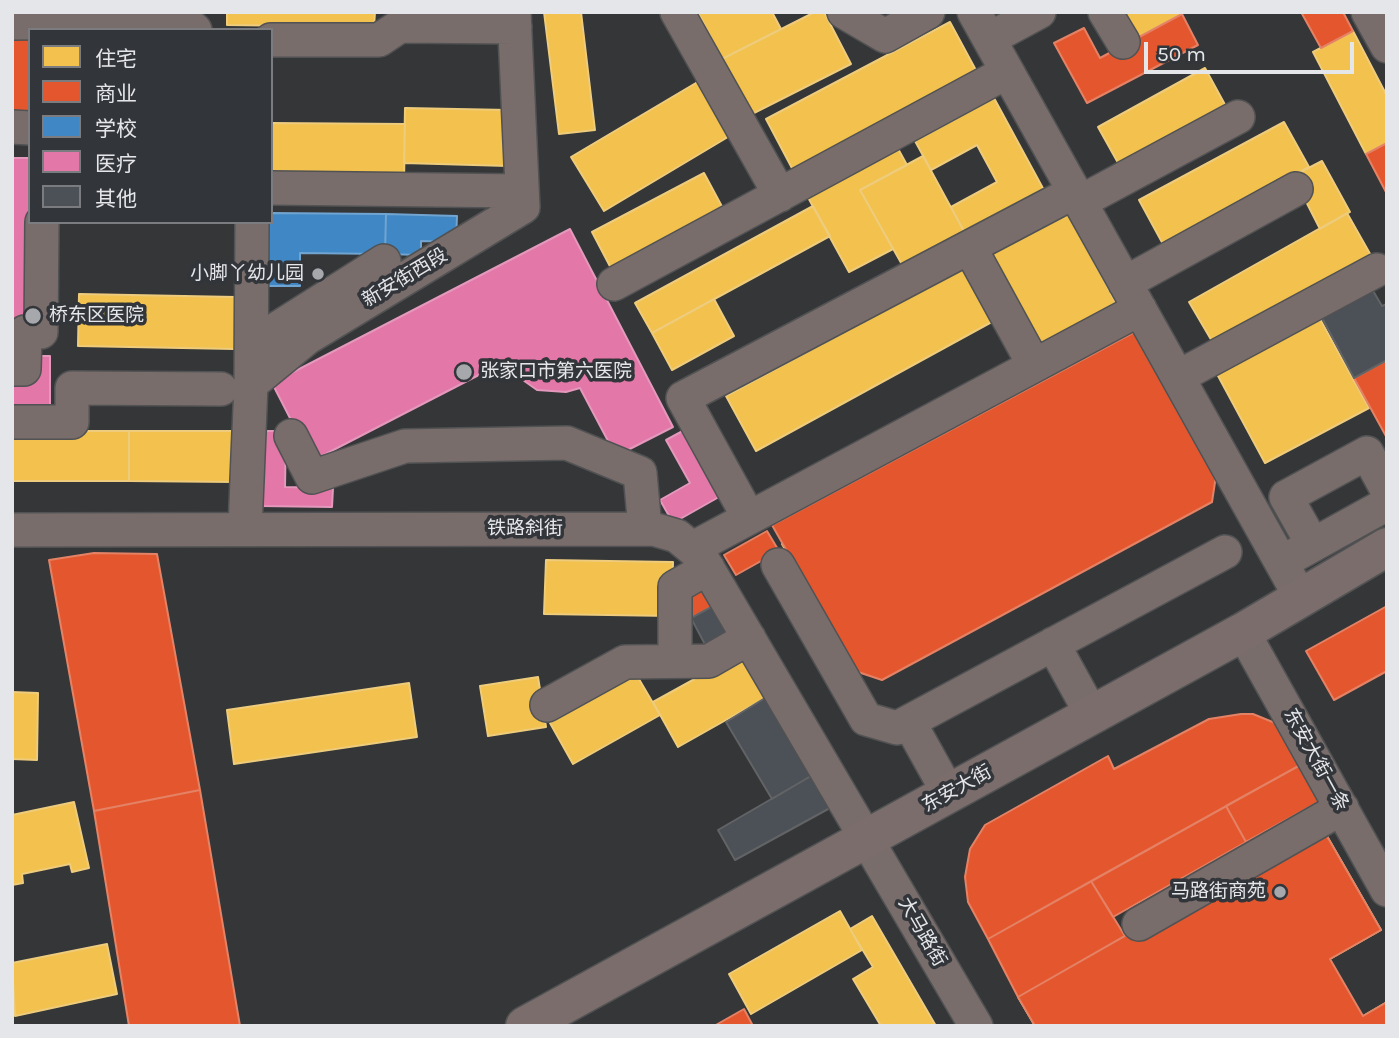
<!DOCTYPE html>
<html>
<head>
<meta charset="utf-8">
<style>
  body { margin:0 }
  #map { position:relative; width:1399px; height:1038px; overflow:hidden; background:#343638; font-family:Karla,"Noto Sans SC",sans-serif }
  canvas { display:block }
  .frame { position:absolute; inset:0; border:14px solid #e5e6e9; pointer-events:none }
  .legend { position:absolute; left:28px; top:28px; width:245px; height:196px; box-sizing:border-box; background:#32353a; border:2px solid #7a7c80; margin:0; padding:9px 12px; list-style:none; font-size:21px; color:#e5e6e9 }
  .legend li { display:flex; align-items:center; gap:14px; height:35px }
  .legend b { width:35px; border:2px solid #7a7c80 }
  .scale { position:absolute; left:1144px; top:42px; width:210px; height:32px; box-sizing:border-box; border:4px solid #e5e6e9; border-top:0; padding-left:9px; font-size:21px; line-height:24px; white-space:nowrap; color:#e5e6e9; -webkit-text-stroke:5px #32353a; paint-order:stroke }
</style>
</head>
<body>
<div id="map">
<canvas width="1399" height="1038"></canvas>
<div class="frame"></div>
<ul class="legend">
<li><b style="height:19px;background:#f2c14e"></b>住宅</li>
<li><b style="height:19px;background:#e4572e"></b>商业</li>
<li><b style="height:19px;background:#3f88c5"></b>学校</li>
<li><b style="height:19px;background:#e377a8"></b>医疗</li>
<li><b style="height:19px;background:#4c5057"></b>其他</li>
</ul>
<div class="scale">50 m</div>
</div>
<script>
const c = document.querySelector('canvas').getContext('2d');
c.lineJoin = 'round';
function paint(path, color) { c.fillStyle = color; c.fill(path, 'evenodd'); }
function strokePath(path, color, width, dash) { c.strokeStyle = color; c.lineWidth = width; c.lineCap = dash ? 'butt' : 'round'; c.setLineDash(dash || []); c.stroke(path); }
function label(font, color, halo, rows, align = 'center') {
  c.font = font + ' Karla,"Noto Sans SC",sans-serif'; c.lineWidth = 7; c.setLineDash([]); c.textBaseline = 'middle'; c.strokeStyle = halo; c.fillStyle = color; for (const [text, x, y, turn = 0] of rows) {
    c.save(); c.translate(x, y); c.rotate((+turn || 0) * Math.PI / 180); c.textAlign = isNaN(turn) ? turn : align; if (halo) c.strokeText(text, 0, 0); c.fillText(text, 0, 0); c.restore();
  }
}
const homes = new Path2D(`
  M227 12H375L374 27 227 25Z
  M544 12H581L595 130 559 134Z
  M698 12H772L781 29 722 59Z
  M815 12H824L851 64 750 115 722 59Z
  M1114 12H1181L1182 14 1130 42Z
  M950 22 978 74 794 172 766 119Z
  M1353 31 1387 96V143L1366 154 1313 52Z
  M1205 68 1229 112 1122 170 1098 127Z
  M706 77 738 131 604 211 571 157Z
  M994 98 1045 192 966 235 951 207 997 182 977 145 931 170 915 141Z
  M405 108 509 110 508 166 404 163Z
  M1284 122 1309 167 1164 246 1139 200Z
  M271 123 405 124 404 183 271 181Z
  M896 145 907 165 860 190 893 249 849 272 805 192Z
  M923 156 966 235 904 268 860 190Z
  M1322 161 1350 212 1320 229 1293 176Z
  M704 173 726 214 614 274 592 232Z
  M813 206 830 236 652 333 635 303Z
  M1066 209 1118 307 1032 352 980 255Z
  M1347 213 1373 259 1216 348 1189 302Z
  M969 264 999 318 756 451 726 396Z
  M79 294 236 297 234 349 78 346Z
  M714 299 734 336 672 370 652 333Z
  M1320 319 1369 408 1265 463 1217 374Z
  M1151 346 1178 397 991 498 961 447Z
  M12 431H129V481H12Z
  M129 431H236L235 482 129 481Z
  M961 447 991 498 812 597 782 544Z
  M546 560 673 562 672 616 544 614Z
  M740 654 765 698 678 747 653 702Z
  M636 674 660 715 573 764 550 723Z
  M538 677 546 727 488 736 480 686Z
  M409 683 417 737 234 764 227 710Z
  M12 692 38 693 37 760 12 759Z
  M74 802 89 868 72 872 70 864 22 874 23 883 12 885V815Z
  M1320 824 1381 930 1330 959 1268 854Z
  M1268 854 1295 900 1155 984 1125 936Z
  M840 911 862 950 751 1014 729 974Z
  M872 916 936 1026H881L853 979 873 967 850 929Z
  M1125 936 1155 984 1111 1011 1118 1026H1035L1018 997Z
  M107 944 117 994 15 1016 12 963Z
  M1387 1002V1026H1369L1363 1016Z`);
const shops = new Path2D(`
  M1301 12H1343L1353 31 1321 48Z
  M1182 14 1198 45 1087 103 1054 43 1084 28 1100 58Z
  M12 37H30V120H12Z
  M1387 143V194L1366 154Z
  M1142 328 1217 469 1212 502 882 680 855 671 772 525Z
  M1387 360V438L1354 378Z
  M767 531 779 551 736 575 724 555Z
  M94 553 157 554 200 790 94 811 49 560Z
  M697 578 713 606 691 618 676 590Z
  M1387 606V671L1334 700 1306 651Z
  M1241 714H1253L1275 723 1304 763 988 939 968 902 965 877 970 849 985 825 1108 756 1114 769 1209 719Z
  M1304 763 1324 799 1246 842 1226 806Z
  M200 790 240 1026H129L94 811Z
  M1226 806 1246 842 1113 917 1091 881Z
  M1320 824 1381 930 1330 959 1363 1016 1387 1002V1026H1035L1018 997Z
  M1091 881 1125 936 1018 997 988 939Z
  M744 1009 753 1026H714Z`);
const schools = new Path2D(`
  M271 213 386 214 385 254 300 253V286H264V222H271Z
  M386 214 457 216 456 242 421 241V255L385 254Z`);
const health = new Path2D(`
  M12 158H30V222L36 318 12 319Z
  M570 229 673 427 616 456 580 388 566 392 537 390 513 373 504 362 312 461 272 383Z
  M29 356H50V405H12V373Z
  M690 427 726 493 673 523 660 500 690 483 666 440Z
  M261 431H286L285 487 333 488 332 507 260 506Z`);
const building = new Path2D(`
  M1372 289 1382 306 1387 304V360L1354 378 1321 316Z
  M713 606 732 640 709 652 691 618Z
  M765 698 811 776 772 799 726 722Z
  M811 776 830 808 735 860 718 830Z`);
const minor = new Path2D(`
  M677 12 780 195
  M844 12 885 36 928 12
  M974 12 1301 598
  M1105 12 1123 42
  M1368 12 1387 46
  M12 23 185 21 195 30
  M989 39 1039 12
  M271 40H379L400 26 515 27
  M12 127 30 128
  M271 188 522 191
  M1080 202 1238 117
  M970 248 1034 365
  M1125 283 1296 189
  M614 284 1007 72
  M267 335 384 261
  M12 369H24L25 332H41L42 222
  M1178 377 1377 270
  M251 384 252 222
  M12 422H72V388L221 389
  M291 436 312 477 405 446 567 443 640 473 645 529
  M749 518 683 398 1074 192
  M245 528 251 384 307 338 523 207 514 12
  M12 530 653 529 677 536 700 555 976 1026
  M1313 545 1286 497 1367 453 1387 490
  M693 548 1140 309
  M1293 556 1387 504
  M778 565 866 719 897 728 1225 552
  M1243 632 1387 890
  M1053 644 1092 715
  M675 661V587L708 568
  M547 705 625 662 709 661 749 638
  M909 722 949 794
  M1139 924 1342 808`);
const major = new Path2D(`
  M525 1026 1243 632 1387 547`);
const markers = [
  [318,274,7,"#a7a8ab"],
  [33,316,9,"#a7a8ab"],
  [464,372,9,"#a7a8ab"],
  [1280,892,7,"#a7a8ab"]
];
const poiNames = [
  ["小脚丫幼儿园",304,274],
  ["桥东区医院",49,316,"left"],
  ["张家口市第六医院",480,372,"left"],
  ["马路街商苑",1266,892]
];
const streetNames = [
  ["新安街西段",405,278,-31],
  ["铁路斜街",525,529],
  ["东安大街一条",1316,760,61],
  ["东安大街",957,789,-29],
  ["大马路街",922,932,60]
];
paint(homes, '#f2c14e');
strokePath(homes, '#eecc7c', 2);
paint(shops, '#e4572e');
strokePath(shops, '#e48266', 2);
paint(schools, '#3f88c5');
strokePath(schools, '#71a4d0', 2);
paint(health, '#e377a8');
strokePath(health, '#e498bc', 2);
paint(building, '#4c5057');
strokePath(building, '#626365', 2);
strokePath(minor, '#515253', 36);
strokePath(major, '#515253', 41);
strokePath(minor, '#796d6b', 33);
strokePath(major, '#7a6d6b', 38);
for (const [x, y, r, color] of markers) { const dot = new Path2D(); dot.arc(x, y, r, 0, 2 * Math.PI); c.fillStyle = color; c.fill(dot); strokePath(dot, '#32353a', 2.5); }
label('19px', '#e5e6e9', '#32353a', poiNames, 'right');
label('19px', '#e5e6e9', '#32353a', streetNames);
</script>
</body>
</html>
